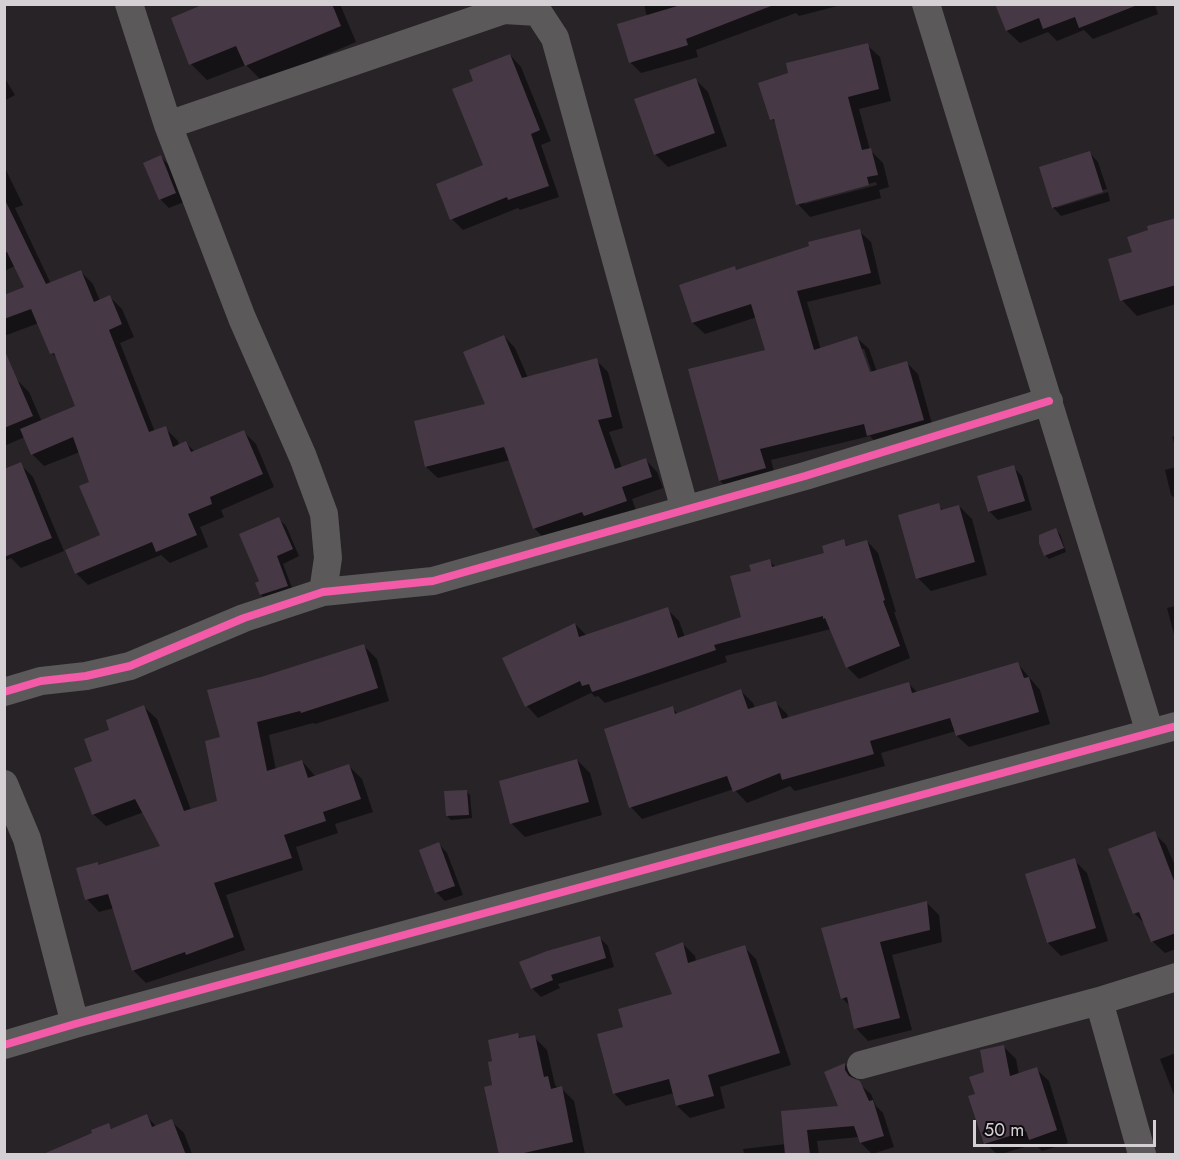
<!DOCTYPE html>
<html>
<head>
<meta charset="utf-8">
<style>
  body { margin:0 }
  #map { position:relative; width:1180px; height:1159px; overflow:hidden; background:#272327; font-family:Jost,sans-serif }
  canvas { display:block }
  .frame { position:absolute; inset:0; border:6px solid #d5d0d4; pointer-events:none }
  .scale { position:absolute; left:973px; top:1120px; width:183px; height:27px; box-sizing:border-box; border:3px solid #d5d0d4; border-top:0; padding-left:8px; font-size:18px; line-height:21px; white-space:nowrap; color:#d5d0d4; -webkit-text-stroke:4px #0f0c0f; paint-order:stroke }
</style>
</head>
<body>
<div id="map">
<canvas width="1180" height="1159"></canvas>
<div class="frame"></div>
<div class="scale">50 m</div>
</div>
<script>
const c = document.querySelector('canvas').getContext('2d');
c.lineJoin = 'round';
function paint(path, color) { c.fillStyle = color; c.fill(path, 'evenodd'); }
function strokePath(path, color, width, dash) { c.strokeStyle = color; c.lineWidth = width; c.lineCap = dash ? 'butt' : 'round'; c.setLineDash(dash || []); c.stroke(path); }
const shadow = new Path2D(`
  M208 4H340L356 42 263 82 246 65 207 80 191 64Z
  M644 4H845L799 16 796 13 696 50 698 57 641 73 630 62 647 17Z
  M1008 4H1157L1155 5 1158 14 1093 39 1084 30 1057 41 1048 32 1020 43 1007 31 998 8Z
  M867 45 880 57 891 101 859 109 870 150 883 163 889 187 879 190 881 198 810 217 798 204 777 124 772 119ZM876 182 877 185 804 204V201Z
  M510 55 521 67 551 141 541 145 559 197 520 210 518 208 463 230 452 219 485 166 475 81Z
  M4 77 15 95 4 101Z
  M695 79 708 92 727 146 668 167 655 154Z
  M1090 153 1098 162 1107 189 1056 205V208L1108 192 1110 201 1061 216 1053 207Z
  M161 157 169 165 184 202 169 208 160 199Z
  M4 166 23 205 15 208 51 284 81 272 93 284 100 301 110 297 122 309 134 337 120 343 155 432 165 428 178 441 179 446 186 443 195 452 244 432 256 444 274 487 221 510 224 517 200 527 208 547 170 563 161 555 88 585 76 573 102 536 91 483 80 452 44 466 32 454 25 437 4 446V384L16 379 29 392 42 422 77 407 58 360 52 353 39 323 4 336V296L26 288 15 266 4 271Z
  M1176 220V304L1137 316 1122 300 1133 253Z
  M859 231 871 242 881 284 807 302 821 350 857 338 869 349 877 372 907 363 918 374 934 431 880 447 870 436 771 460 776 480 732 492 720 481 767 351 757 317 705 334 693 323 681 286 734 268 738 271ZM861 349H864L874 378 871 379Z
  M504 336 515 348 528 378 596 360 608 372 623 428 609 432 622 468 646 460 657 472 663 488 632 499 637 513 546 540 534 528 510 460 438 478 426 467 416 422 487 405Z
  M1176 436V449L1172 437Z
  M20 464 33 477 64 551 21 568 11 558 4 561V471Z
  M1013 467 1022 476 1032 510 998 520 989 511Z
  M1176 467V499L1171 495 1165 470Z
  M938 505 944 511 959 506 972 519 987 575 931 591 918 578Z
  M279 519 286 526 299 556 283 564 294 593 268 602 261 595V582Z
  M1056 530 1060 534 1066 552 1049 559 1045 555Z
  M843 541 849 547 867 541 878 553 896 612H894L910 658 859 679 847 667 831 629 725 656 727 662 605 703 598 696 595 697 591 693 538 718 527 706 575 624 587 636 667 609 679 621 685 637 743 618 752 572 769 561 776 567 826 554Z
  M1176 606V642L1167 608Z
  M364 646 377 659 389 701 315 724 313 723 269 735 276 770 302 761 316 777 349 766 362 779 373 812 335 824 338 833 296 847 303 870 226 895 245 950 146 983 133 970 114 908 99 912 87 899 97 864 100 866 162 847 144 812 106 826 93 814 94 762 111 731 144 707 157 719 191 810 219 802 222 739 262 678Z
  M1018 664 1040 690 1050 724 969 747 957 736 956 731 881 753 885 766 795 791 790 786 747 803 734 789 642 819 631 807 672 708 678 714 741 691 753 703 755 708 775 702 787 714 789 719 909 684 918 693Z
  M577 760 590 773 602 815 525 837 512 824 500 782Z
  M466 791 470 795 472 818 451 820 447 816Z
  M1154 833 1166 845 1176 868V949L1165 953 1152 941 1146 925 1134 913Z
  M439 844 447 853 463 895 445 901 436 892 421 851Z
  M1074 860 1087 873 1108 941 1061 956 1048 943Z
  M927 903 939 915 942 942 892 955 912 1030 868 1041 856 1028 850 1006 842 998 823 929Z
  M599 937 608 946 614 967 558 984 560 988 541 997 532 988Z
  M683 944 695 956 696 962 744 947 756 959 791 1065 720 1087 725 1108 690 1118 677 1106 674 1093 626 1106 614 1093 624 1028 674 995Z
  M517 1035 522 1039 534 1037 547 1050 555 1085 559 1089 561 1088 574 1101 585 1154H500L494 1086Z
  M1004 1047 1016 1059 1019 1075 1036 1069 1049 1081 1068 1143 1042 1151 1035 1144 1001 1154H997L985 1143 977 1095 986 1073Z
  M1176 1053V1100L1160 1059Z
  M845 1065 855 1076 856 1081 871 1094 876 1106 883 1113 894 1147 872 1154 861 1143 859 1137 817 1141 819 1154H744L743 1149 786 1144 841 1107Z
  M146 1116 157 1127 171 1121 184 1133 192 1154H75L94 1134 108 1125 113 1130Z`);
const building = new Path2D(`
  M204 4H332L341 26 245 66 236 46 189 65 171 18Z
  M684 4H771V6L686 39 688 45 629 63 617 24Z
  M995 4H1134L1135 6 1079 28 1075 17 1043 29 1039 18 1006 31Z
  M868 43 879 89 848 97 862 150 871 148 878 175 867 177 869 185 796 205 774 119 770 120 758 83 788 73 786 63Z
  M510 54 540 130 531 134 549 186 508 200 507 197 450 220 436 184 483 165 452 89 473 81 469 70Z
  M696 78 715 133 654 155 634 99Z
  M1090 151 1103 192 1052 208 1039 167Z
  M161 155 176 193 159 200 143 163Z
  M4 198 46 284 81 270 94 302 110 295 122 324 109 330 149 432 166 426 173 447 186 441 191 452 244 430 263 474 210 497 212 504 188 514 197 535 156 552 152 542 75 574 65 550 100 535 79 486 89 482 73 437 31 455 20 429 75 406 54 353 50 354 31 309 4 319V295L24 287 7 252 4 253Z
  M1176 218V285L1120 301 1108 259 1132 252 1127 237 1148 230 1147 226Z
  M860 229 871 273 797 291 814 350 857 336 870 372 907 361 924 420 867 436 864 424 760 449 766 468 719 481 688 369 765 350 751 304 692 323 679 285 735 266 736 270 809 246 808 242Z
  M504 335 522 378 597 358 612 417 598 420 615 469 646 458 652 477 622 487 627 501 584 516 582 512 533 529 504 447 425 467 414 421 485 404 463 352Z
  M4 349 33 416 4 428Z
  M21 462 52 538 4 557V469Z
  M1014 465 1025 501 988 512 977 476Z
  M939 503 941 510 959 505 975 562 916 579 898 515Z
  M279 517 293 549 277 556 288 586 260 595 255 583 259 581 239 534Z
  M1056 528 1064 548 1044 556 1039 543V535Z
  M844 539 846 546 867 540 885 600 883 601 900 646 846 668 825 618 823 619V616L714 645 716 650 592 692 589 684 582 686 580 681 525 707 502 658 575 623 579 637 668 607 678 638 741 617 730 576 751 571 749 565 770 559 772 567 824 553 822 546Z
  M364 644 378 688 301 713 300 711 257 722 267 771 302 760 308 778 349 764 361 799 323 812 326 821 284 835 292 858 214 883 234 937 186 955 185 952 132 971 108 894 85 900 76 868 98 862V865L160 846 135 799 92 815 74 768 92 761 84 739 109 730 106 720 144 705 184 811 217 801 205 741 220 737 207 690 261 677Z
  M1018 662 1024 678 1029 677 1039 712 956 736 950 718 870 741 874 754 782 780 780 773 733 792 727 776 629 808 604 729 673 706 675 714 741 689 748 709 776 701 782 719 909 682 912 693Z
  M577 759 589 802 510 824 499 781Z
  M467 790 469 815 446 816 444 791Z
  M1155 831 1176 886V933L1151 942 1139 912 1133 914 1108 849Z
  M439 842 455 886 435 893 419 850Z
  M1075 858 1096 928 1047 943 1025 874Z
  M927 901 930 930 880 942 900 1018 854 1029 847 997 841 999 821 928Z
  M600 936 606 958 551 975 553 980 531 989 519 962 547 951Z
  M683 942 688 963 745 945 780 1053 708 1075 714 1096 676 1106 669 1079 613 1094 597 1034 623 1027 618 1009 672 994 655 953Z
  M518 1033 519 1038 535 1035 544 1077 548 1076 551 1089 562 1086 573 1142 515 1155H499L484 1087 492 1085 488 1062 492 1061 488 1040Z
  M1004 1045 1010 1076 1037 1067 1057 1130 1029 1140 1026 1131 984 1144 968 1096 975 1094 969 1077 984 1072 980 1050Z
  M845 1063V1070L849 1076 860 1081 869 1101 873 1100 884 1136 860 1143 854 1126 807 1130 810 1155H785L781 1111 838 1106 824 1072Z
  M147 1114 152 1127 172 1119 186 1155H41L92 1133 91 1130 109 1123 111 1129Z`);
const street = new Path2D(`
  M129 4 168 125 242 318 303 457 324 514 328 558 323 592
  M926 4 1150 733
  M168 125 504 10 538 12 555 38 685 510
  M4 692 41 681 86 676 130 666 244 618 323 592 433 581 805 476 1049 401
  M4 784 27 839 75 1024
  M1099 1001 1142 1154
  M4 1045 75 1024 1176 726
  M861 1065 1099 1001 1176 977`);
const cycleway = new Path2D(`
  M4 692 41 681 86 676 130 666 244 618 323 592 433 581 805 476 1049 401
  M4 1045 75 1024 1176 726`);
paint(shadow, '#0007');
paint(building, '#463945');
strokePath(street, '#5c595b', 28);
strokePath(cycleway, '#f35aa7', 8);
</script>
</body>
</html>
